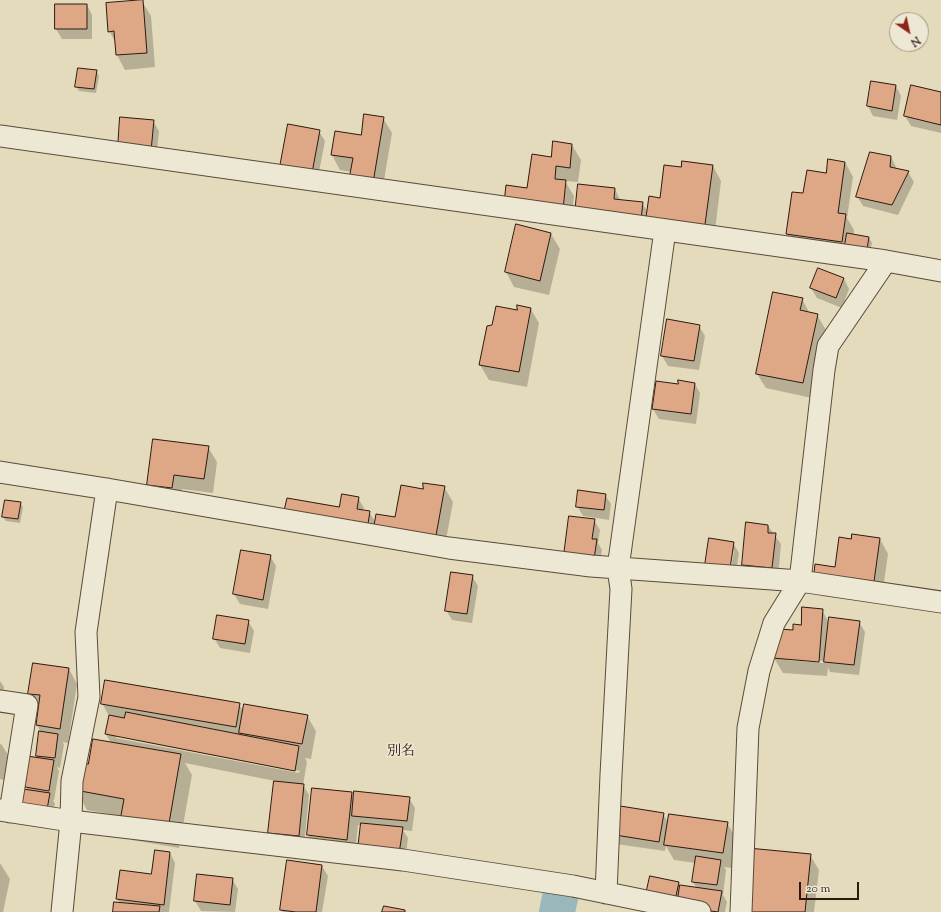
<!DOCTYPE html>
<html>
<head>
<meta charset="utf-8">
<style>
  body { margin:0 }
  #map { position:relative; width:941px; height:912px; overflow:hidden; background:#e4dbbc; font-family:"Sorts Mill Goudy",serif }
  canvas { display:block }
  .north { position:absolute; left:889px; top:12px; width:40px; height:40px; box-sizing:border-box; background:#ede8d3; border:1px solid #a09585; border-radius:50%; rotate:146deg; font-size:11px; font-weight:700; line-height:16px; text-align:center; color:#2d190f }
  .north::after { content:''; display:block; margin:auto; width:14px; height:18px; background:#8f2418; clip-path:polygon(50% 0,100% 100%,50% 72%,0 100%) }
  .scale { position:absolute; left:799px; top:882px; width:60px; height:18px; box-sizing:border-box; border:2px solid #2d190f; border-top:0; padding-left:5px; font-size:12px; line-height:14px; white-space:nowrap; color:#2d190f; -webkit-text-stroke:3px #ede8d3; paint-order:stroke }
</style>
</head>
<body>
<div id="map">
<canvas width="941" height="912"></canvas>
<div class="north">N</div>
<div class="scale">20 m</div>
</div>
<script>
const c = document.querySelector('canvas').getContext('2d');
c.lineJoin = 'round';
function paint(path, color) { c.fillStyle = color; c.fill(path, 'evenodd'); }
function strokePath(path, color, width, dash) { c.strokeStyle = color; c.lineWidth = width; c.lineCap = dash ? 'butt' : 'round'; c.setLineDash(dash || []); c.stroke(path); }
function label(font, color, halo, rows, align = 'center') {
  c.font = font + ' "Sorts Mill Goudy","Noto Serif JP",serif'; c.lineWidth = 3; c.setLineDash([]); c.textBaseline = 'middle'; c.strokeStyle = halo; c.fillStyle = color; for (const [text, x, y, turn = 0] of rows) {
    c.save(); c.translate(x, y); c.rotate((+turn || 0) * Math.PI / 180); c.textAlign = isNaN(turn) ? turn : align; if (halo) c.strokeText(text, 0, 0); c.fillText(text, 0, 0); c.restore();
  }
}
const shadow = new Path2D(`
  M142 1 151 16 155 67 125 70 117 55 116 43 109 31Z
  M56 5H87L92 15V39H62L56 29Z
  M96 71 99 76 96 93 79 91 76 86Z
  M872 82 896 86 901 96 897 120 873 116 868 106Z
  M941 93V133L911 126 905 116Z
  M383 118 392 133 381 198 352 172 340 170 332 155 362 136Z
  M153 121 159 131 156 160 119 148Z
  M319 131 325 141 317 182 287 177Z
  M572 145 581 160 578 182 565 181 574 196 571 224 528 189 552 158Z
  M891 157 896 167V169L908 172 914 182 898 215 863 206 857 196Z
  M845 162 853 177 847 218 854 230V236L869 238 872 243 868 259 796 249 787 234 804 195 827 174Z
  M713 166 721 181 713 247 654 239 647 226 582 223 615 189 620 200 642 203 647 211 661 199 682 168Z
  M517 226 551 234 560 249 549 295 514 287 506 272Z
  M818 269 844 279 849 289 842 308 817 298 811 288Z
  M802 299 810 314 817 315 826 330 812 398 766 388 757 374Z
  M530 308 539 323 527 387 489 380 480 365 493 326 517 311Z
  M699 326 705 336 699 370 668 366 662 356Z
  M657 382 679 385 695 384 700 393 696 424 659 419 653 409Z
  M208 447 217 462 213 493 182 489 180 503 157 499 148 484Z
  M444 487 453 502 443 556 383 546 340 508 358 498 364 508 363 511 369 512 376 523 396 518 424 490Z
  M605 495 611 504 609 520 583 516 577 506Z
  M20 503 23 507 20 523 6 521 3 517Z
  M594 520 600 530 598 543 602 550 599 569 570 564Z
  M768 526 781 544 778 577 748 575 743 565Z
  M880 539 888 554 881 604 822 596 814 581 836 568 852 540Z
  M733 543 739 553 734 585 711 582ZM732 551H734L729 580H727Z
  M242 551 270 556 276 566 268 609 240 604 234 594Z
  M472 576 478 586 472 623 452 620 446 610Z
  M822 610 829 623 859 622 865 632 859 675 830 672 828 667 827 676 783 673 774 658 794 631ZM786 658 824 661V663L786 660Z
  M248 621 254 631 250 653 220 648 214 638Z
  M69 669 77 684 68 743 62 742 64 744 60 768 57 767 59 771 54 800H53L55 804 51 824 28 791 26 787 27 782 24 778 39 759 37 756 40 731 37 725 39 709 38 708 29 693Z
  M0 681 4 687 0 710Z
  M102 703 239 704 243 711 307 716 316 731 311 759 305 758 307 762 303 785 309 795 304 846 275 842 269 833 275 781 185 763 192 775 179 848 132 840 121 820V816L87 810 76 790 89 765 111 743 106 734 109 716ZM116 735 300 771 299 773 116 738Z
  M0 744 2 745 8 755 4 780 0 779Z
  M313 789 352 793 354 798H409L415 808 412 831 403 830 408 838 405 863 362 826 358 825 355 854 316 850 308 835Z
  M663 814 668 823H727L736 838 732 868 724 867 726 870 723 895 727 902 725 912H668L678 882 680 886 697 889 693 882 696 863 674 860 666 846 665 851 616 844 610 834Z
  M170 853 175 863 169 912H114L120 903 117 899 152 875Z
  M810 855 819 870 814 912H743Z
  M0 863 10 879 3 912H0Z
  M322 866 328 876 322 912H283L281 910Z
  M232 879 238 889 235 912 201 911 195 901Z`);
const river = new Path2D(`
  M557 912 560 898`);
const building = new Path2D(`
  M143 0 147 53 116 55 114 31 108 32 106 3Z
  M55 4H87V29H55Z
  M78 68 97 70 94 89 75 87Z
  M871 81 896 85 892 111 867 106Z
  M911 85 941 92V125L904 116Z
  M364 114 384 117 373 183 349 179 353 158 331 155 335 131 361 135Z
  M120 117 154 120 151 151 118 148Z
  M288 124 320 130 312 173 280 167Z
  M553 141 572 144 570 168 556 166 555 179 566 180 563 210 504 203 506 185 527 188 532 154 551 157Z
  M870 152 891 156 890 167 909 171 892 205 856 197Z
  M828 159 845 162 838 213 846 214 842 242 786 234 792 192 803 193 807 170 826 173Z
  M682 161 713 165 704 232 645 224 649 196 660 198 664 165 681 167Z
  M578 184 615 188 614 199 643 202 641 220 575 213Z
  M516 224 551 233 540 281 505 272Z
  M847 233 869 237 866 255 844 251Z
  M818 268 844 278 836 298 810 288Z
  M773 292 803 298 800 310 818 314 803 383 756 374Z
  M517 305 531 308 519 372 479 365 487 326 492 325 496 306 517 310Z
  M667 319 700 325 694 361 661 356Z
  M678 380 695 383 691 414 652 409 656 381 678 384Z
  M153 439 209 446 204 479 174 475 172 488 147 485Z
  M423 483 445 486 435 541 373 531 376 514 395 517 401 485 423 489Z
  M578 490 606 494 604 510 576 507Z
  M342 494 359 497 357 509 370 511 367 530 283 515 287 498 339 507Z
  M5 500 21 502 18 519 2 517Z
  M569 516 595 519 592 539H597L594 559 564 555Z
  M746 522 768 525V533H776L772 568 742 565Z
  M852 534 880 538 873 589 813 581 815 564 835 567 839 537 851 539Z
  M709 538 734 542 729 575 704 572Z
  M241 550 271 555 263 600 233 594Z
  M451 572 473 575 467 614 445 611Z
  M802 607 823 609 819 662 773 658 779 629 793 630V624L801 625Z
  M217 615 249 620 245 644 213 639Z
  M829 617 860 621 854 665 824 662Z
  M33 663 69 668 60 729 36 725 40 695 28 694Z
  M105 680 240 703 236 727 101 704Z
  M244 704 308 715 302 744 239 733Z
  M126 712 299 746 295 771 105 734 109 715 124 718Z
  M39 731 58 734 55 758 36 756Z
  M93 739 181 754 168 829 120 821 124 799 75 790 80 762 88 764Z
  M27 756 54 760 49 791 25 787 26 778H23Z
  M274 781 304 784 299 836 268 833Z
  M312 788 352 792 347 840 307 835Z
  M23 789 50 793 46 815 20 811Z
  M354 791 410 797 407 821 352 816Z
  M614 805 664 813 659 842 609 834Z
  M669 814 728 822 723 853 664 845Z
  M361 823 403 827 399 854 358 849Z
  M748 848 811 854 805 912H742Z
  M155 850 170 852 164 905 116 899 120 870 151 874Z
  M696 856 721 860 717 885 692 882Z
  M287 860 322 865 316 912H296L280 910Z
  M197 874 233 878 230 905 194 901Z
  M650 876 679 882 674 905 645 899Z
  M680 885 722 891 718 912 677 906Z
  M114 902 160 906 159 912H113Z
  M384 906 405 910V912H382Z`);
const street = new Path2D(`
  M0 136 886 261 941 271
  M0 472 107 489 449 548 591 566 800 581 941 602
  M0 701 27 705 10 812
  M0 810 71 821 403 860 573 886 700 912
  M606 893 611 775 621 589 618 568 665 230
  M62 912 71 821 72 781 89 697 86 632 107 489
  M741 912 748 728 759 671 774 623 800 581 824 370 828 346 886 261`);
const quarterNames = [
  ["別名",401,753]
];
paint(shadow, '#0003');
strokePath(river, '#9ab8bb', 36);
paint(building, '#dea887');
strokePath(building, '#2d190f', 1);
strokePath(street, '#5b4a3a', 23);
strokePath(street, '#ede8d3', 21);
label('14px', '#2d190f', '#ede8d3', quarterNames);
</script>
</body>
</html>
